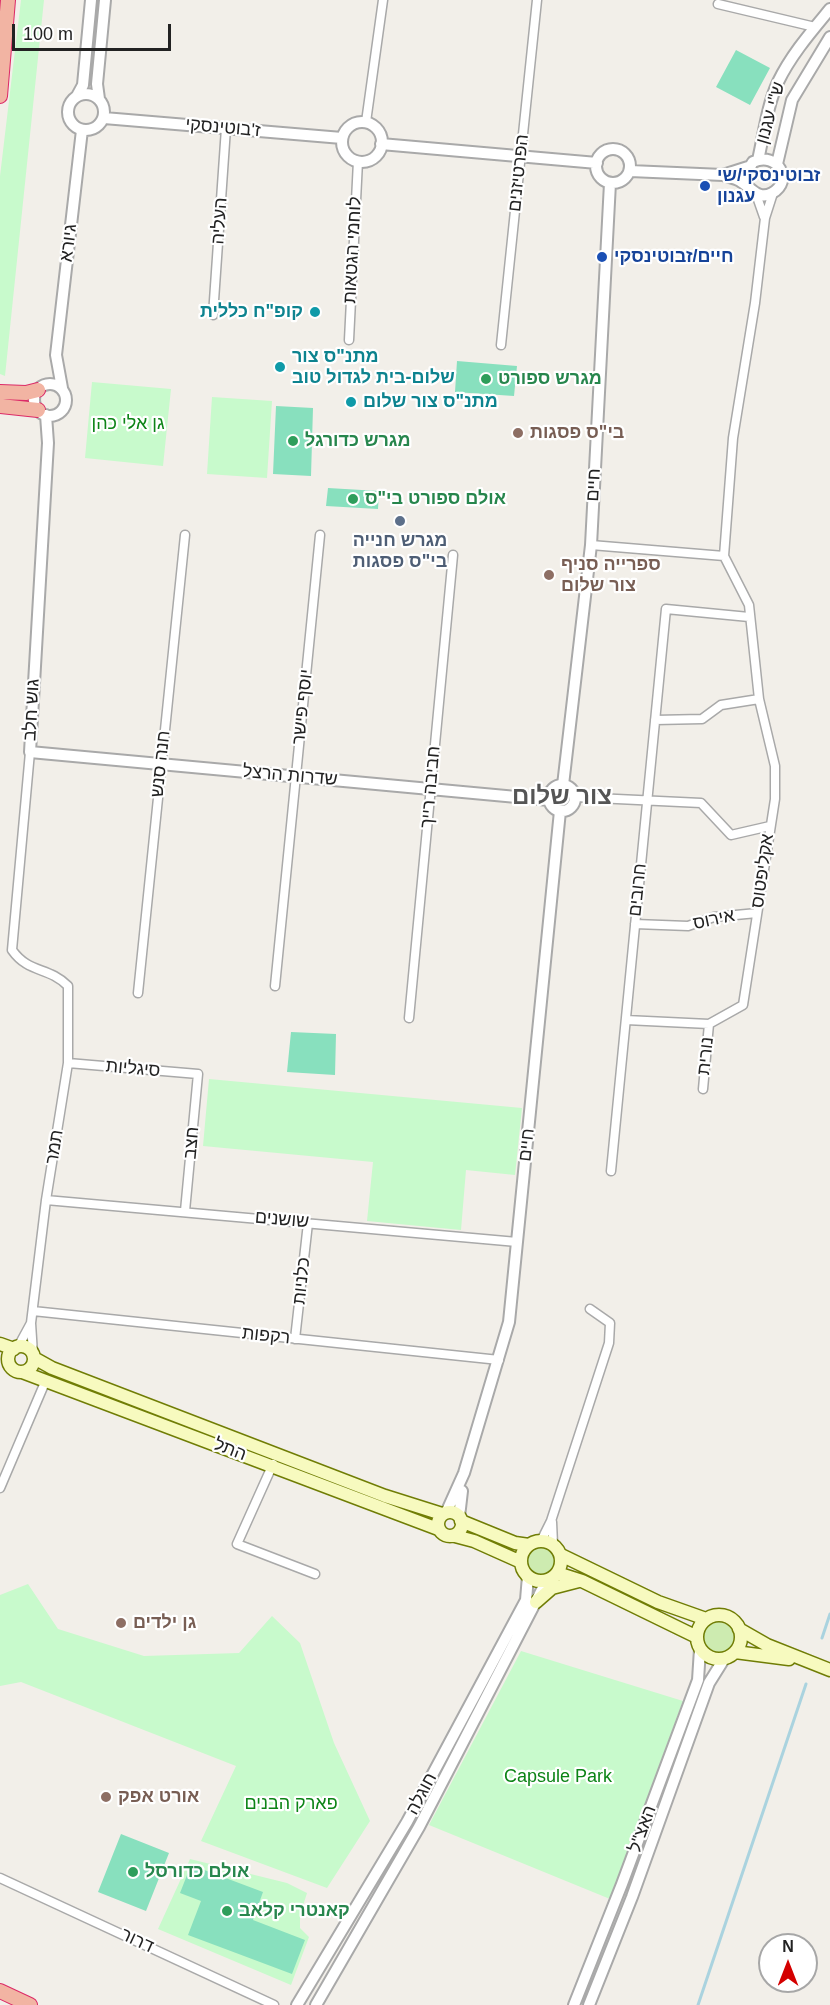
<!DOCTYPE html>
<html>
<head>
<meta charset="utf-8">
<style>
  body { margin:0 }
  #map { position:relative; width:830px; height:2005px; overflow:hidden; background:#f2efe9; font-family:Arial,sans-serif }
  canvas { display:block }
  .north { position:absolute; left:758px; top:1933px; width:60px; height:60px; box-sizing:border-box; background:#fff; border:2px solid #a7a7a7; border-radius:50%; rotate:0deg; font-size:16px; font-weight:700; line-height:24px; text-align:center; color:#222 }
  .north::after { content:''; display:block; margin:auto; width:21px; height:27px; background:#d40000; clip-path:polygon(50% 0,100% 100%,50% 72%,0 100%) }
  .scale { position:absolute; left:12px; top:24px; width:159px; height:27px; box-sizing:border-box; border:3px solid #222; border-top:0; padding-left:8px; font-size:18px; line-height:21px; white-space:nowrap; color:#222; -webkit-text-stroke:4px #fff; paint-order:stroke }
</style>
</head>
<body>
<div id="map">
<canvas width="830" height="2005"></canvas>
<div class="north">N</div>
<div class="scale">100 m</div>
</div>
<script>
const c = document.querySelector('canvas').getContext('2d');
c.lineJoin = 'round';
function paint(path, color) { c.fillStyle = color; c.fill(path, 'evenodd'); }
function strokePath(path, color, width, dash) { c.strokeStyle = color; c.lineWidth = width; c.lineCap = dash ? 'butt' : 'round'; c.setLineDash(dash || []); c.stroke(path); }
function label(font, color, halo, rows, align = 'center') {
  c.font = font + ' Arial,"Noto Sans Hebrew",sans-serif'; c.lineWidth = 4.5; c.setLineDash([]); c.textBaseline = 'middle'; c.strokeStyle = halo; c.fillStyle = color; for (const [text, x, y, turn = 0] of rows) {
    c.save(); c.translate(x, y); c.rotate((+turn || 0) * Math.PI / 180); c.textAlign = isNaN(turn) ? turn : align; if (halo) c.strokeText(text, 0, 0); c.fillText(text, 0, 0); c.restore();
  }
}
const grass = new Path2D(`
  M527 1561a14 14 0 1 1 28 0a14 14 0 1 1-28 0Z
  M703 1638a16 16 0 1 1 32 0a16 16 0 1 1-32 0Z`);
const park = new Path2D(`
  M21 0H44L5 376 0 374V176Z
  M92 382 171 389 163 466 85 458Z
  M212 397 272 401 267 478 207 474Z
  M209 1079 522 1108 515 1175 466 1170 461 1230 367 1221 373 1162 203 1146Z
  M28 1584 58 1629 144 1656 239 1653 272 1616 300 1643 334 1743 370 1821 327 1888 201 1841 236 1766 21 1682 0 1686V1595Z
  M521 1651 683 1701 610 1899 429 1825Z
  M190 1859 287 1883 307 1893 300 1915V1928L309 1937 291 1985 158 1929Z`);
const pitch = new Path2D(`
  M736 50 770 68 750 105 716 87Z
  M457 361 517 366 514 396 455 392Z
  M276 406 313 408 311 476 273 474Z
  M328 488 379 491 378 509 326 506Z
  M291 1032 336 1034 335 1075 287 1072Z
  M121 1834 169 1853 146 1911 98 1892Z
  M191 1865 263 1892 253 1920 305 1940 292 1974 188 1935 201 1901 180 1893Z`);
const stream = new Path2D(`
  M822 1638 830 1614
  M698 2005 806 1684`);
const minor = new Path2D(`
  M718 4 815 27
  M366 122 383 0
  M756 194 764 217
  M213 315 226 128
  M349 340 358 161
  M501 345 537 0
  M591 545 724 556
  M655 720 702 719 721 705 759 699
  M575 797 701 803 731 835 770 826
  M635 924 688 926 714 917 757 913
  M275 986 320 535
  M138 993 185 535
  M409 1018 453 555
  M626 1020 709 1024 743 1005 775 799V766L759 699 749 605 724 556 733 438 755 303 765 218 773 193
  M68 1063 198 1074 185 1211
  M703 1089 709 1024
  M611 1171 666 609 749 617
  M46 1200 517 1242
  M33 1311 499 1360
  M31 1323 33 1354
  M295 1339 308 1223
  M18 1347 31 1323 46 1200 68 1063V986C48 966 29 974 12 950L30 752
  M273 1464 237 1544 315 1574
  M0 1488 46 1380
  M552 1522 553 1544
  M541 1541 551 1521 609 1343 610 1323 590 1309
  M0 1878 274 2005`);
const tertiary = new Path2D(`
  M68 112a18 18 0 1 1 36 0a18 18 0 1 1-36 0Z
  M77 96 83 85 91 0
  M99 99 97 84 105 0
  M104 118 342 138
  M342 142a20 20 0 1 1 40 0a20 20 0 1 1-40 0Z
  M381 144 597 163
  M596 166a17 17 0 1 1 34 0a17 17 0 1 1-34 0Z
  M758 160C764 134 767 106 778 82 791 55 811 32 830 9
  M777 164 792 100 830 37
  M630 171 723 175 748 167
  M723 175C728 177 735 178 740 181 751 187 758 201 772 193 794 181 778 151 753 162L746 173 747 185
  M34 400a16 16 0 1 1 32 0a16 16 0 1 1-32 0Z
  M62 388 56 355 82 130
  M46 415 48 443 30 752 549 800
  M563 785 591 545 610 183
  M549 798a13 13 0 1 1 26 0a13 13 0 1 1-26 0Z
  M446 1513 464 1473 509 1322 560 811
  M459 1517 462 1491
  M297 2005 407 1822 526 1600 528 1576
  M316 2005 419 1827 547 1580
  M574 2005 622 1884 698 1680 700 1649
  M589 2005 632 1897 709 1683 724 1659`);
const secondary = new Path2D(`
  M0 1344 14 1349
  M8 1359a13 13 0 1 1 26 0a13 13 0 1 1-26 0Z
  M34 1358 52 1368 385 1496 442 1514
  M22 1372 438 1529
  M438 1524a12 12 0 1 1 24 0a12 12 0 1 1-24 0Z
  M461 1521 515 1543 529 1545
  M455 1536 474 1541 521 1562
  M521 1561a20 20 0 1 1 40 0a20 20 0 1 1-40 0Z
  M561 1555 658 1602 706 1619
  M557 1573 582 1581 697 1637
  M536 1602 552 1588 579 1581
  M697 1637a22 22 0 1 1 44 0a22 22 0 1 1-44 0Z
  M739 1629 767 1645 830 1670
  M735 1652 789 1659`);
const trunk = new Path2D(`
  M0 96 8 0
  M0 392 26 393 38 390
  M0 406 38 410
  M0 1991 30 2005`);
const markers = [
  [705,186,6,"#1a4fb4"],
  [602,257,6,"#1a4fb4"],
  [315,312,6,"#0f9aa8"],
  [280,367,6,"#0f9aa8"],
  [486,379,6,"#2e9e5b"],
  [351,402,6,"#0f9aa8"],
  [518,433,6,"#8d6e63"],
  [293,441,6,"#2e9e5b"],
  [353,499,6,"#2e9e5b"],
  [400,521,6,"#5c6f8a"],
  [549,575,6,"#8d6e63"],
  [121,1623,6,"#8d6e63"],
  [106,1797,6,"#8d6e63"],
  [133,1872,6,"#2e9e5b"],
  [227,1911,6,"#2e9e5b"]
];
const streetNames = [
  ["ש\"י עגנון",771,113,-74],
  ["ז'בוטינסקי",223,128,5],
  ["הפרטיזנים",519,173,-84],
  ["העליה",220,221,-86],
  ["גיורא",69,243,-83],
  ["לוחמי הגטאות",353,250,-87],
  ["חיים",594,485,-87],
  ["יוסף פישר",303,707,-84],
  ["גוש חלב",32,710,-87],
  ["חנה סנש",161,764,-84],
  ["שדרות הרצל",290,776,5],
  ["חביבה רייך",431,787,-85],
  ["אקליפטוס",763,871,-82],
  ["חרובים",638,890,-84],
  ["אירוס",714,920,-12],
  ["נורית",706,1056,-84],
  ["סיגליות",133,1069,5],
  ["חצב",192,1143,-85],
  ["חיים",527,1145,-84],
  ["תמר",55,1147,-81],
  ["שושנים",282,1220,5],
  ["כלניות",302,1281,-84],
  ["רקפות",266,1336,6],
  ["התל",230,1450,21],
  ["חוגלה",422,1794,-62],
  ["האצ\"ל",643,1829,-70],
  ["דרור",137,1941,25]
];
const transitNames = [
  ["זבוטינסקי/שי",717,176],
  ["עגנון",717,197],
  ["חיים/זבוטינסקי",614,257]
];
const cultureNames = [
  ["קופ\"ח כללית",303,312,"right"],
  ["מתנ\"ס צור",292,357],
  ["שלום-בית לגדול טוב",292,378],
  ["מתנ\"ס צור שלום",363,402]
];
const leisureNames = [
  ["מגרש ספורט",498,379],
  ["מגרש כדורגל",305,441],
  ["אולם ספורט בי\"ס",365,499],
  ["אולם כדורסל",145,1872],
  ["קאנטרי קלאב",239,1911]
];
const parkNames = [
  ["גן אלי כהן",128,424],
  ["Capsule Park",558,1777],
  ["פארק הבנים",291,1804]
];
const educationNames = [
  ["בי\"ס פסגות",530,433],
  ["ספרייה סניף",561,565],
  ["צור שלום",561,586],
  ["גן ילדים",133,1623],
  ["אורט אפק",118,1797]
];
const serviceNames = [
  ["מגרש חנייה",400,541],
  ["בי\"ס פסגות",400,562]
];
const districtNames = [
  ["צור שלום",562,797]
];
paint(grass, '#cdebb0');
paint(park, '#c8facc');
paint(pitch, '#88e0be');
strokePath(stream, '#aad3df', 3);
strokePath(minor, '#a9a9a9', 11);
strokePath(tertiary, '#a9a9a9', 14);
strokePath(secondary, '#707d05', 15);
strokePath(trunk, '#dc2a67', 16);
strokePath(minor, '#fff', 8);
strokePath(tertiary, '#fff', 10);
strokePath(secondary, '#f7fabf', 12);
strokePath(trunk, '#f2b4a3', 14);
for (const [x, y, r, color] of markers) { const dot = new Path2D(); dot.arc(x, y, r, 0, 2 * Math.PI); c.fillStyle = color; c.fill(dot); strokePath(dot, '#fff', 2); }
label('18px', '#222', '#fff', streetNames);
label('bold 18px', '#164399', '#fff', transitNames, 'left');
label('bold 18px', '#0d838f', '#fff', cultureNames, 'left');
label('bold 18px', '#27864d', '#fff', leisureNames, 'left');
label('18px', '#0c8416', '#fff', parkNames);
label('bold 18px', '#785e54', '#fff', educationNames, 'left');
label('bold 18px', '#4e5e75', '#fff', serviceNames);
label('bold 24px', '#555', '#fff', districtNames);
</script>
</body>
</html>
